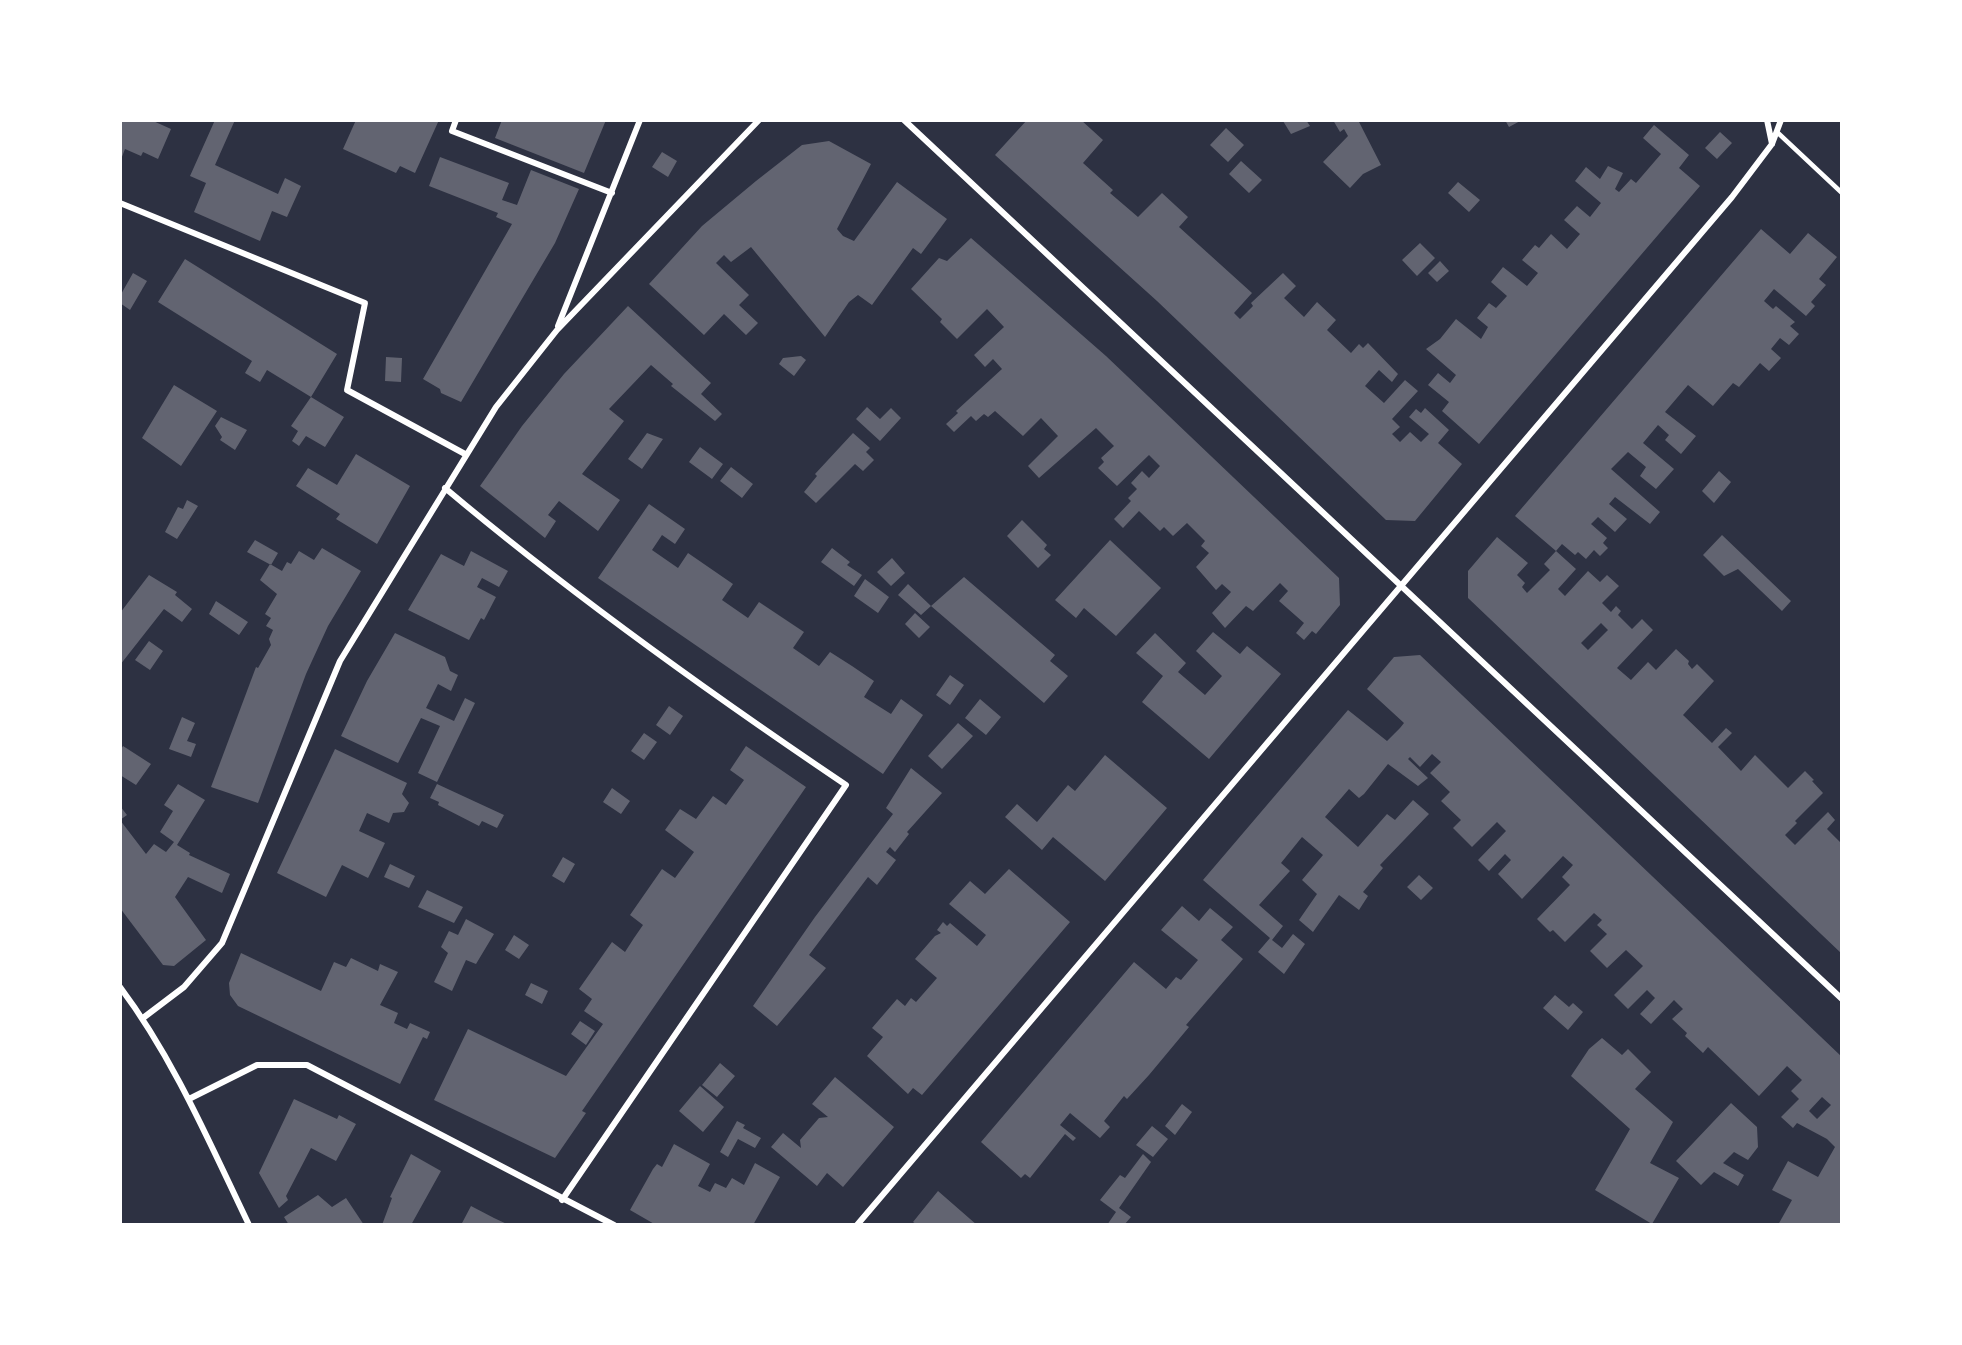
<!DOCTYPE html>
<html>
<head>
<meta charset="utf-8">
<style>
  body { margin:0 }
  #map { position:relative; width:1962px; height:1345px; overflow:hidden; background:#2d3142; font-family:"Space Grotesk",sans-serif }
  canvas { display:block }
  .frame { position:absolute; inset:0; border:122px solid #fff; pointer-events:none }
</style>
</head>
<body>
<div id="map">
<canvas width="1962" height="1345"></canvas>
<div class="frame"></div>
</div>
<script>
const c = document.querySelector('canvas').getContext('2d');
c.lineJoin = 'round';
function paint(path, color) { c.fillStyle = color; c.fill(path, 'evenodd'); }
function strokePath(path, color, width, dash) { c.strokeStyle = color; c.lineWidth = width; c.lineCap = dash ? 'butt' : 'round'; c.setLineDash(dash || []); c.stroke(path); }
const building = new Path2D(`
  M120 120H151L171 129 158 159 143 152 141 156 125 149 120 162Z
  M215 120H235L215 165 278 194 285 178 301 186 287 217 272 211 260 241 194 212 206 183 190 176Z
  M439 120 415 173 400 166 396 173 343 149 356 120Z
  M502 120H606L584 173 495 138Z
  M1027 120H1081L1103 140 1083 163 1113 190 1110 193 1138 217 1162 193 1188 217 1179 227 1252 293 1234 313 1240 319 1253 306 1251 303 1283 273 1296 286 1284 298 1304 317 1317 302 1336 320 1327 330 1351 353 1359 344 1363 348 1368 343 1398 374 1392 382 1379 370 1365 386 1384 403 1405 380 1418 391 1392 419 1400 427 1392 434 1400 442 1410 432 1421 442 1429 434 1409 417 1416 409 1421 413 1425 408 1449 430 1438 443 1462 464 1415 521 1386 520 1157 301 995 155Z
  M1285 120H1306L1310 126 1291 134 1283 121Z
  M1333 120H1358L1381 165 1363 174 1350 188 1323 162 1348 136 1344 129 1340 132Z
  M1505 120H1522L1509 127Z
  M1654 125 1689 155 1679 168 1700 186 1479 444 1442 411 1449 402 1428 385 1438 373 1450 383 1456 375 1426 349 1440 339 1456 319 1481 339 1488 327 1477 318 1489 303 1496 308 1507 296 1491 282 1503 267 1527 286 1538 273 1522 260 1535 245 1539 248 1551 234 1567 249 1580 234 1564 220 1577 206 1590 217 1601 203 1575 181 1586 167 1600 179 1608 166 1623 173 1615 189 1619 192 1631 179 1636 183 1661 154 1643 138Z
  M1226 128 1244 145 1228 162 1210 145Z
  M1720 132 1732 143 1717 159 1705 148Z
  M829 141 871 164 837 229 843 236 854 241 897 182 947 219 921 254 913 248 872 305 858 295 849 302 825 337 751 247 731 262 724 255 716 263 749 295 739 305 758 323 746 335 724 314 704 335 649 284 702 226 756 181 802 145Z
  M662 152 677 161 668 177 652 167Z
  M440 157 509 183 502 200 517 205 531 170 579 189 555 243 461 402 441 393 440 389 423 379 512 224 496 217 498 213 429 186Z
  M1241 161 1262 180 1249 193 1229 174Z
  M1458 182 1480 200 1469 212 1448 193Z
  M1761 229 1790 254 1808 233 1837 257 1819 279 1826 285 1811 302 1815 306 1806 316 1774 289 1764 301 1773 309 1776 306 1795 322 1790 326 1799 334 1789 345 1780 338 1771 349 1781 358 1769 371 1760 363 1739 387 1733 383 1713 406 1688 385 1665 412 1696 436 1681 454 1665 440 1669 435 1658 425 1643 443 1674 469 1656 489 1640 476 1646 467 1628 452 1611 469 1660 512 1650 524 1615 497 1609 504 1627 519 1615 532 1598 517 1591 524 1607 538 1603 543 1608 548 1600 556 1594 550 1586 559 1578 552 1575 555 1562 544 1556 551 1576 569 1558 589 1565 596 1588 571 1600 582 1607 575 1619 586 1602 603 1611 612 1616 606 1621 611 1618 615 1632 629 1642 619 1653 630 1617 668 1631 680 1648 662 1656 670 1676 649 1689 661 1688 664 1692 669 1697 664 1714 681 1683 715 1712 743 1726 728 1732 733 1718 747 1741 771 1755 755 1788 788 1805 771 1814 780 1812 781 1823 793 1795 821 1797 823 1785 835 1795 845 1828 812 1835 820 1827 829 1842 844V954L1468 598V571L1497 537 1528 563 1517 575 1525 583 1522 587 1527 593 1550 570 1544 564 1556 551 1515 516ZM1601 623 1608 630 1588 650 1581 643Z
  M971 238 1106 356 1339 578 1340 605 1316 634 1312 631 1304 640 1296 633 1304 623 1279 601 1288 591 1280 583 1253 611 1246 606 1225 628 1212 613 1231 592 1222 584 1216 590 1196 567 1209 553 1201 546 1205 541 1187 523 1173 536 1164 527 1160 531 1139 511 1123 528 1114 519 1131 501 1128 498 1137 489 1131 483 1142 471 1149 478 1160 466 1149 455 1117 486 1098 468 1104 462 1101 458 1114 446 1096 428 1039 478 1028 466 1058 436 1041 418 1023 436 995 411 988 417 984 414 976 421 971 416 954 432 946 424 958 413 956 411 1002 369 993 359 985 367 974 355 1004 327 987 309 957 339 940 322 942 319 911 289 939 258 947 261Z
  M1420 243 1435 258 1417 276 1402 260Z
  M185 259 337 354 311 397 267 370 260 382 245 373 252 361 158 302Z
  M1440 261 1449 271 1437 282 1428 273Z
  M133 273 147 281 130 310 120 303V296Z
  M628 306 711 383 701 394 722 414 715 421 671 386 673 384 651 365 609 409 624 421 582 474 620 500 598 531 559 501 548 515 556 521 545 538 480 486 522 426 564 374Z
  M801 356 806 360 794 376 779 364 783 358Z
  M386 357 402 358 401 382 385 381Z
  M174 385 217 411 181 466 142 438Z
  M311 397 344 417 325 447 306 436 299 446 292 441 298 431 291 426Z
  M867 407 880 419 891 408 901 418 880 441 856 419Z
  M221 417 247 430 235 450 220 440 222 437 215 426Z
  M647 433 663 439 642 469 628 459Z
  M853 433 870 448 866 452 874 460 863 471 855 464 816 503 804 492 817 476 815 474Z
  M700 447 723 464 712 479 689 462Z
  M356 454 410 486 377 544 336 519 340 514 296 486 308 468 337 485Z
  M731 467 753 484 742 498 720 481Z
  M1719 471 1731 482 1714 503 1702 491Z
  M187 500 198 506 177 539 165 532 178 507 183 509Z
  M649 504 685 529 675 544 662 535 652 550 678 568 688 553 733 584 722 600 748 618 759 602 804 632 793 648 819 666 830 652 852 666 874 681 864 697 891 714 901 699 923 715 883 774 598 578Z
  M1022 520 1047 545 1044 549 1051 555 1038 568 1007 536Z
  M1722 535 1791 601 1782 611 1738 569 1724 576 1703 555Z
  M255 540 278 553 271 565 247 552Z
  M1110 540 1161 588 1116 636 1084 608 1076 618 1055 600Z
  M322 548 361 571 328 626 306 674 258 803 211 787 256 667 258 668 271 645 269 639 273 630 266 626 271 618 265 614 277 594 260 580 270 564 282 571 287 562 291 564 299 551 314 560Z
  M832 548 850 562 847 565 862 575 854 586 821 562Z
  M471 551 508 571 499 587 482 578 477 587 496 597 484 620 481 618 469 640 408 610 441 554 464 566Z
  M892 558 905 573 891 586 877 572Z
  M149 575 177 592 175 595 192 609 182 622 164 609 120 665V613Z
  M964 577 1055 655 1050 661 1068 676 1044 703 931 606Z
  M865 579 889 597 878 613 854 596Z
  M908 584 931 606 921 615 898 595Z
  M216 601 248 622 239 635 209 614Z
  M915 613 930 627 919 638 905 624Z
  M1213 632 1240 654 1247 646 1281 674 1209 759 1142 702 1163 676 1136 653 1155 633 1186 663 1178 672 1205 695 1222 676 1196 651Z
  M395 633 445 657 450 671 458 675 451 691 438 684 426 708 454 721 465 698 475 703 437 782 418 773 440 726 421 718 398 763 341 736 367 681Z
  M149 641 163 651 150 670 135 660Z
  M1420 655 1842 1057V1225H1778L1792 1200 1772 1190 1788 1161 1818 1177 1835 1147 1827 1139 1797 1123 1793 1128 1781 1117 1799 1099 1791 1091 1802 1080 1787 1066 1759 1096 1708 1047 1703 1053 1685 1036 1687 1033 1672 1019 1683 1009 1674 1000 1651 1024 1640 1014 1655 998 1647 990 1628 1009 1614 995 1643 966 1626 950 1607 968 1590 951 1607 934 1597 925 1602 920 1594 913 1565 942 1553 930 1550 932 1537 919 1570 885 1562 877 1573 865 1563 856 1522 899 1498 874 1511 860 1505 854 1489 871 1478 860 1506 831 1497 822 1472 847 1453 828 1461 820 1441 801 1450 792 1430 773 1441 762 1432 754 1420 767 1410 757 1408 759 1428 778 1418 786 1388 764 1364 794 1359 798 1349 789 1325 817 1358 847 1387 814 1395 820 1413 800 1429 814 1380 865 1383 868 1363 892 1368 896 1359 910 1339 895 1313 932 1299 920 1317 894 1302 880 1323 855 1302 837 1281 863 1290 871 1259 905 1283 926 1272 940 1282 948 1293 934 1305 944 1284 974 1258 952 1270 938 1203 880 1348 710 1387 741 1400 728 1404 723 1367 689 1394 657ZM1822 1097 1831 1105 1817 1119 1809 1111Z
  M950 675 964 685 950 705 936 695Z
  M980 699 1001 717 986 735 965 718Z
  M669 706 683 716 670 735 656 725Z
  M182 717 195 723 187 741 196 744 191 757 169 749Z
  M958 723 973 736 942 769 928 756Z
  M644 733 657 742 644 760 631 751Z
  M123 746 151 764 136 785 120 775V751Z
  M746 746 806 787 582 1111 586 1113 555 1158 434 1100 468 1029 566 1076 603 1024 584 1011 592 999 579 989 612 942 625 952 634 938 643 925 630 915 662 869 675 878 694 852 665 830 680 809 696 819 713 796 726 805 744 780 730 770Z
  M335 749 407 783 402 794 409 803 404 812 393 813 389 823 367 813 359 831 385 843 373 868 368 878 342 865 326 897 277 873Z
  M1105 755 1167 808 1105 881 1053 837 1042 850 1005 817 1017 804 1037 822 1068 785 1075 791Z
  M911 768 942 793 907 832 909 834 895 852 890 847 886 852 896 860 877 885 868 877 809 955 826 968 777 1026 753 1006 815 917 893 814 886 808Z
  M178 784 205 800 177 845 190 853 189 855 230 874 222 893 188 877 175 897 206 940 174 966 163 965 120 908V806L127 815 120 820 146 854 154 844 166 852 174 842 160 832 173 811 164 805Z
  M437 784 504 815 497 828 482 821 479 826 438 805 439 802 430 798Z
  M612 788 630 801 621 814 603 802Z
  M563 857 575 864 564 883 552 876Z
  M390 864 415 876 409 888 384 877Z
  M1009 869 1070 922 922 1095 913 1088 908 1094 867 1056 883 1037 872 1028 897 999 905 1006 911 998 916 1002 937 978 915 959 935 936 941 933 937 930 943 922 947 926 950 923 977 946 986 935 949 904 970 881 985 894Z
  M1419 875 1433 888 1421 900 1407 887Z
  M427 890 463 907 454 923 418 907Z
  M1182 906 1199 921 1210 908 1233 927 1221 940 1243 959 1186 1025 1189 1027 1149 1075 1127 1099 1124 1096 1104 1121 1110 1127 1100 1138 1070 1113 1060 1125 1076 1138 1073 1141 1065 1134 1030 1178 1025 1174 1021 1178 981 1142 1134 962 1166 989 1176 977 1181 980 1198 960 1161 930Z
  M466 919 494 934 476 964 466 960 452 991 434 982 448 953 441 947 449 931 458 935Z
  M514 935 529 945 519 959 505 950Z
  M241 953 321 991 334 962 346 967 351 958 378 971 380 964 398 972 380 1005 398 1013 394 1023 407 1029 410 1023 430 1032 427 1039 423 1037 400 1084 238 1006 230 995 229 983Z
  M531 983 548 991 542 1004 525 995Z
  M1555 995 1569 1007 1573 1003 1583 1012 1568 1030 1543 1008Z
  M580 1021 595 1031 586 1045 571 1034Z
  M1602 1038 1622 1055 1628 1049 1651 1072 1635 1089 1673 1122 1650 1163 1679 1178 1652 1224 1595 1190 1630 1129 1571 1076 1589 1049Z
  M720 1063 735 1076 717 1097 702 1085Z
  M835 1077 894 1127 843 1187 827 1173 817 1186 771 1147 783 1133 801 1148 800 1140 819 1118 828 1117 812 1104Z
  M700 1086 724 1107 703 1132 679 1111Z
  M294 1099 337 1119 339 1115 356 1124 336 1161 311 1148 286 1196 288 1200 279 1208 259 1173Z
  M1731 1103 1757 1127 1758 1147 1748 1160 1734 1152 1723 1163 1744 1175 1738 1186 1714 1172 1701 1185 1676 1161Z
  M1182 1104 1192 1112 1175 1135 1165 1126Z
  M737 1121 745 1125 743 1128 761 1138 755 1148 738 1139 728 1157 720 1152Z
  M1152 1126 1168 1139 1153 1157 1136 1145Z
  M674 1144 710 1164 698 1186 710 1192 715 1183 726 1188 732 1178 744 1185 755 1163 780 1177 753 1225H656L630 1210 653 1169 657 1164 662 1167Z
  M411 1154 441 1171 411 1225H382L392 1198 390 1197Z
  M1143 1154 1151 1162 1119 1208 1131 1217 1124 1225H1107L1116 1212 1100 1200 1120 1175 1125 1178Z
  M938 1191 977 1225H917L913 1222Z
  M318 1195 332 1207 346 1198 364 1225H289L284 1217Z
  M471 1206 494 1218 509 1225H461Z`);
const service = new Path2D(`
  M1777 132 1842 193`);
const minor = new Path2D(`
  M456 120 452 131 612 193
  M904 120 1842 999
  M1767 120 1772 144
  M120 203 365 303 347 390 465 454
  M558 326 640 120
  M445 488C572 595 708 692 846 785L562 1200
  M120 987C174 1059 210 1144 249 1225
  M143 1018 184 987 222 943 340 661 496 407 557 330 759 120
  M189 1099 257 1065H307L614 1225
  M857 1225 1732 197 1772 144 1781 120`);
paint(building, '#626471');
strokePath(service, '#fff', 4.5);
strokePath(minor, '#fff', 6);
</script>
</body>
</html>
